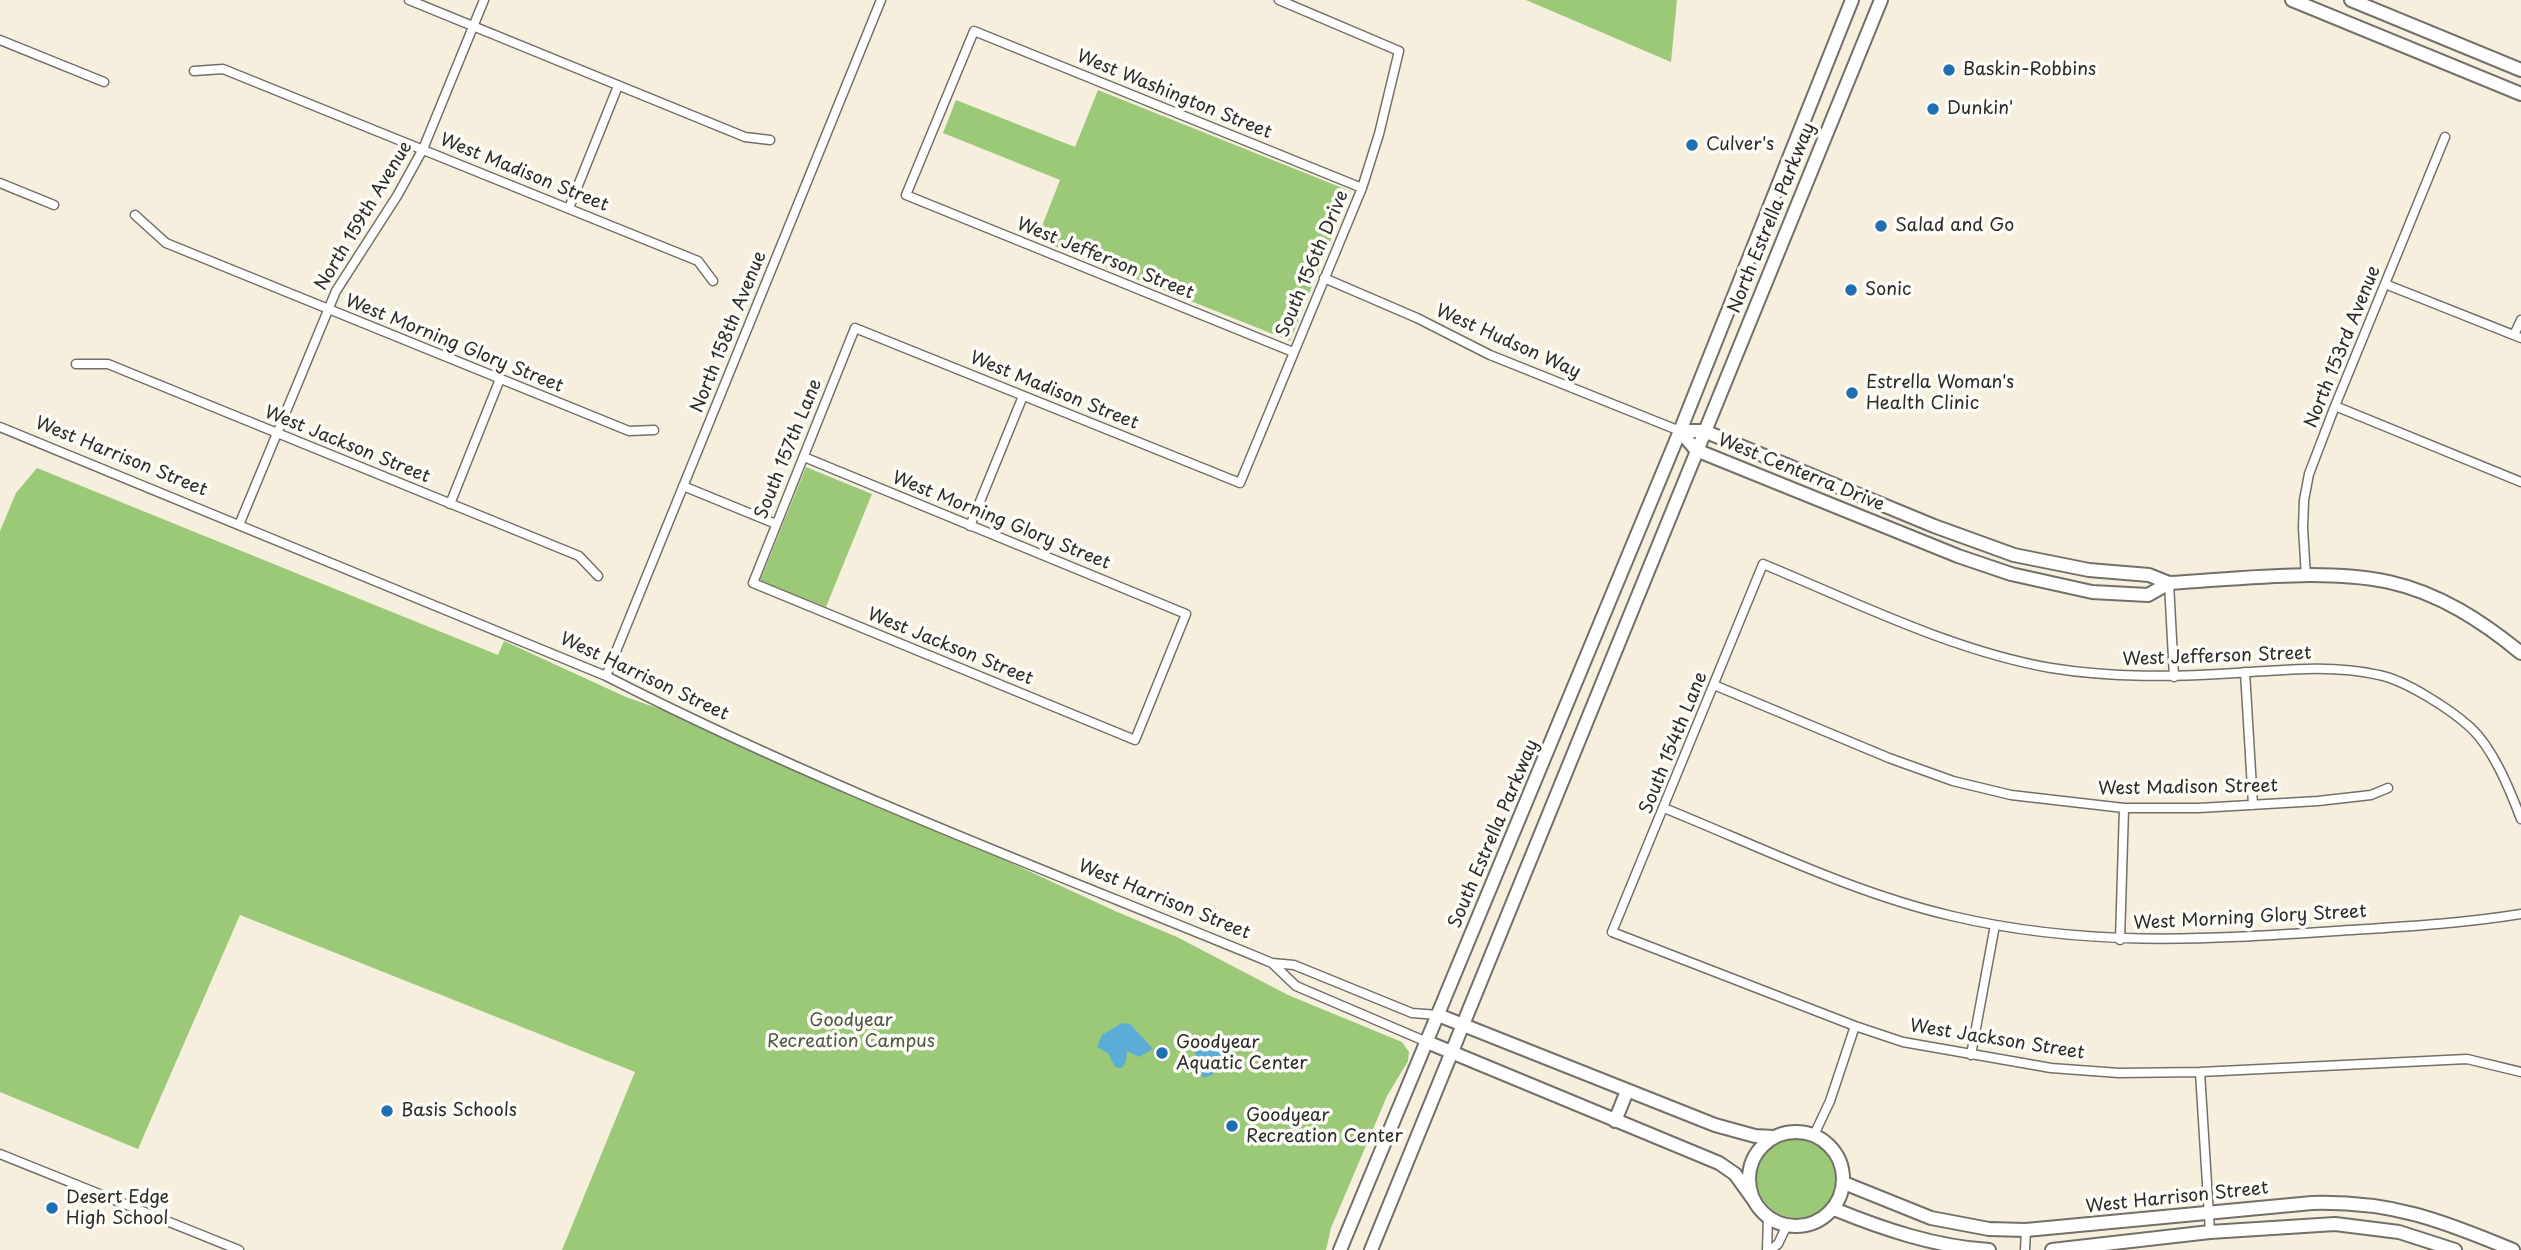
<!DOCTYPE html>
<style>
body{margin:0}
canvas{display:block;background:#f6efdd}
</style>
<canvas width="2521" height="1250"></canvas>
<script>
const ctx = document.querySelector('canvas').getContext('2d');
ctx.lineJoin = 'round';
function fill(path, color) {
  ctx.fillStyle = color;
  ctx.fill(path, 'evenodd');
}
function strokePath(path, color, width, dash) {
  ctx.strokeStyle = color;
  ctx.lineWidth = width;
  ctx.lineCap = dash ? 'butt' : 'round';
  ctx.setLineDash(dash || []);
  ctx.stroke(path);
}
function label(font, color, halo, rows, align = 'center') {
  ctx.font = font + ' "Playpen Sans",sans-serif';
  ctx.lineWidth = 7;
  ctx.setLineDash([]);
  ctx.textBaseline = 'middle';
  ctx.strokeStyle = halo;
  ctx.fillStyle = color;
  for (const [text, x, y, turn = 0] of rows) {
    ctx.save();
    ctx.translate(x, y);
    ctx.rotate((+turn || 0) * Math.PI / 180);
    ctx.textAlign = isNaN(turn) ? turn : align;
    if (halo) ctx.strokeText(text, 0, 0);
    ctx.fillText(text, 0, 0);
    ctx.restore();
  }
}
fill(new Path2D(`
 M1526,0H1677L1671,62Z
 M1098,90L1350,191L1290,341L1037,239L1060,180L943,133L956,100L1075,147Z
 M806,467L872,494L826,607L760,581Z
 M37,468L498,655L504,641L626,697L708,726L867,796L1115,911L1177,937L1288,995L1402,1042L1409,1052L1408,1061L1387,1096L1331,1228L1326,1250H562L635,1072L240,915L138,1149L0,1092V531L16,493Z
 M1756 1177a41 41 0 1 1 82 0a41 41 0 1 1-82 0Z`), '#9cc977');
fill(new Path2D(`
 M1122,1023L1130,1024L1153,1049L1139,1057L1127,1051L1126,1061L1122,1068L1115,1067L1108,1053L1097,1047L1102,1035Z
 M1227,1035L1236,1063L1213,1071L1214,1074L1203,1078L1193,1046Z`), '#5bacd6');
const street = new Path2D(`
 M409,0L745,137L770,140
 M0,40L104,82
 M194,71L223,69L698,261L713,281
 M0,183L54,205
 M569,208L618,86
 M135,215L166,243L629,431L654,430
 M1324,278L1417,318L1490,355L1680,431
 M2385,284L2521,338
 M2514,335L2521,320
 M1293,352L906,195L974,31L1362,188
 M76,364H108L579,556L598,576
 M2335,406L2521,482
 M0,427L606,676C821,786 1049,871 1272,963L1294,965L1412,1013L1438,1015
 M804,457L1186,614L1135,740L753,583L855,328L1240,483L1362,188L1379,134L1399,51L1279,0
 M683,486L776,524
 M450,504L500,379
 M239,525L336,291L397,196L423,149L484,0
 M970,526L1023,396
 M2306,577L2303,528L2304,500L2309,474L2335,406L2445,137
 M2169,583L2174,677
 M2245,672L2253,805
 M606,676L881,0
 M1714,685L1889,758L1953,781L2011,795L2124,808H2199L2318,801L2371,795L2388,788
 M1664,808C1758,846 1853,893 1952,916C2083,947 2203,940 2336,931C2398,927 2460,924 2521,914
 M2521,819C2510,790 2493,748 2470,727C2450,709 2405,680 2379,675C2332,664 2283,670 2236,673C2174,677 2113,678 2051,668C1953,651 1855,602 1763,564L1612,932L1855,1026L1903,1042L2051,1068L2119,1073L2200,1072L2467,1059L2521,1072
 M2120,940L2124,808
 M1272,963L1296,986L1427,1042
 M1971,1055L1995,925
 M2200,1072L2210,1232
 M1814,1135L1830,1101L1855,1026
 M0,1154L239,1250
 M1767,1250L1768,1217
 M1770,1250L1778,1244L1787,1225
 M2025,1250L2026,1230`);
const secondary = new Path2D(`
 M1680,431H1704L1934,526L2014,555L2089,570L2149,575L2169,583C2237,579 2323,568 2389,582C2439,593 2482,621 2521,653
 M1680,431L1696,450L1958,556L2011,574L2092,592L2148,595L2169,583
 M1438,1015L1715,1125L1755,1136L1774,1137
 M1427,1042L1719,1163L1735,1174L1753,1199
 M1615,1121L1627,1091
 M1749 1179a47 47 0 1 1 94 0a47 47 0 1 1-94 0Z
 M1844,1183L1931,1218L1989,1229L2026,1230L2312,1203C2392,1201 2441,1220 2513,1250
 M1834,1209C1883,1229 1936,1247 1989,1250
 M2052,1250L2210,1232L2335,1224L2399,1232L2455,1250`);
const primary = new Path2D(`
 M2292,0L2521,94
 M2351,0L2521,70
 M1340,1250L1680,431L1852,0
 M1371,1250L1881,0`);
strokePath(street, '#727069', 11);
strokePath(secondary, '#727069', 16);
strokePath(primary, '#727069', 16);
strokePath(street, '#fff', 8);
strokePath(secondary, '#fff', 12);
strokePath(primary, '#fff', 12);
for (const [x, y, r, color] of [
 [1949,70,7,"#1f6fb2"],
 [1933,109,7,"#1f6fb2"],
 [1692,145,7,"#1f6fb2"],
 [1881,226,7,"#1f6fb2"],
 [1851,290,7,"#1f6fb2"],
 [1852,393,7,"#1f6fb2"],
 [1162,1053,7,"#1f6fb2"],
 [387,1111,7,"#1f6fb2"],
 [1232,1126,7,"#1f6fb2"],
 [52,1208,7,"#1f6fb2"]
]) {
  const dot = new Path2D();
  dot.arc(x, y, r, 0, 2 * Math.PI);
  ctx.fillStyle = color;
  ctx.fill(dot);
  strokePath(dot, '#fdfcf7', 2.5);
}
label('18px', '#2b2b2b', '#fdfcf7', [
 ["Baskin-Robbins",1963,70],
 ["Dunkin'",1947,109],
 ["Culver's",1706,145],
 ["Salad and Go",1895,226],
 ["Sonic",1865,290],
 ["Estrella Woman's",1866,383],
 ["Health Clinic",1866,404],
 ["Goodyear",1176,1043],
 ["Aquatic Center",1176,1064],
 ["Basis Schools",401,1111],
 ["Goodyear",1246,1116],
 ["Recreation Center",1246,1137],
 ["Desert Edge",66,1198],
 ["High School",66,1219]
], 'left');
label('18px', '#2b2b2b', '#fdfcf7', [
 ["West Washington Street",1174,95,22],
 ["West Madison Street",524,173,22],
 ["North 159th Avenue",364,216,-59],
 ["North Estrella Parkway",1772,218,-68],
 ["West Jefferson Street",1105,259,22],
 ["South 156th Drive",1313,264,-67],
 ["North 158th Avenue",729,332,-68],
 ["West Hudson Way",1508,342,24],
 ["West Morning Glory Street",454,344,22],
 ["North 153rd Avenue",2343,347,-68],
 ["West Madison Street",1054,391,22],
 ["West Jackson Street",347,445,22],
 ["South 157th Lane",789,449,-68],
 ["West Harrison Street",121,457,22],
 ["West Centerra Drive",1801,473,22],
 ["West Morning Glory Street",1001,521,22],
 ["West Jackson Street",950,647,22],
 ["West Jefferson Street",2217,657,-2],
 ["West Harrison Street",644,677,25],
 ["South 154th Lane",1674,743,-68],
 ["West Madison Street",2188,788,-1],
 ["South Estrella Parkway",1494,834,-67],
 ["West Harrison Street",1164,900,22],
 ["West Morning Glory Street",2250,918,-3],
 ["West Jackson Street",1997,1040,9],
 ["West Harrison Street",2177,1198,-6]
]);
label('18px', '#4d5a42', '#fdfcf7', [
 ["Goodyear",851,1021],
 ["Recreation Campus",851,1042]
]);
</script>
